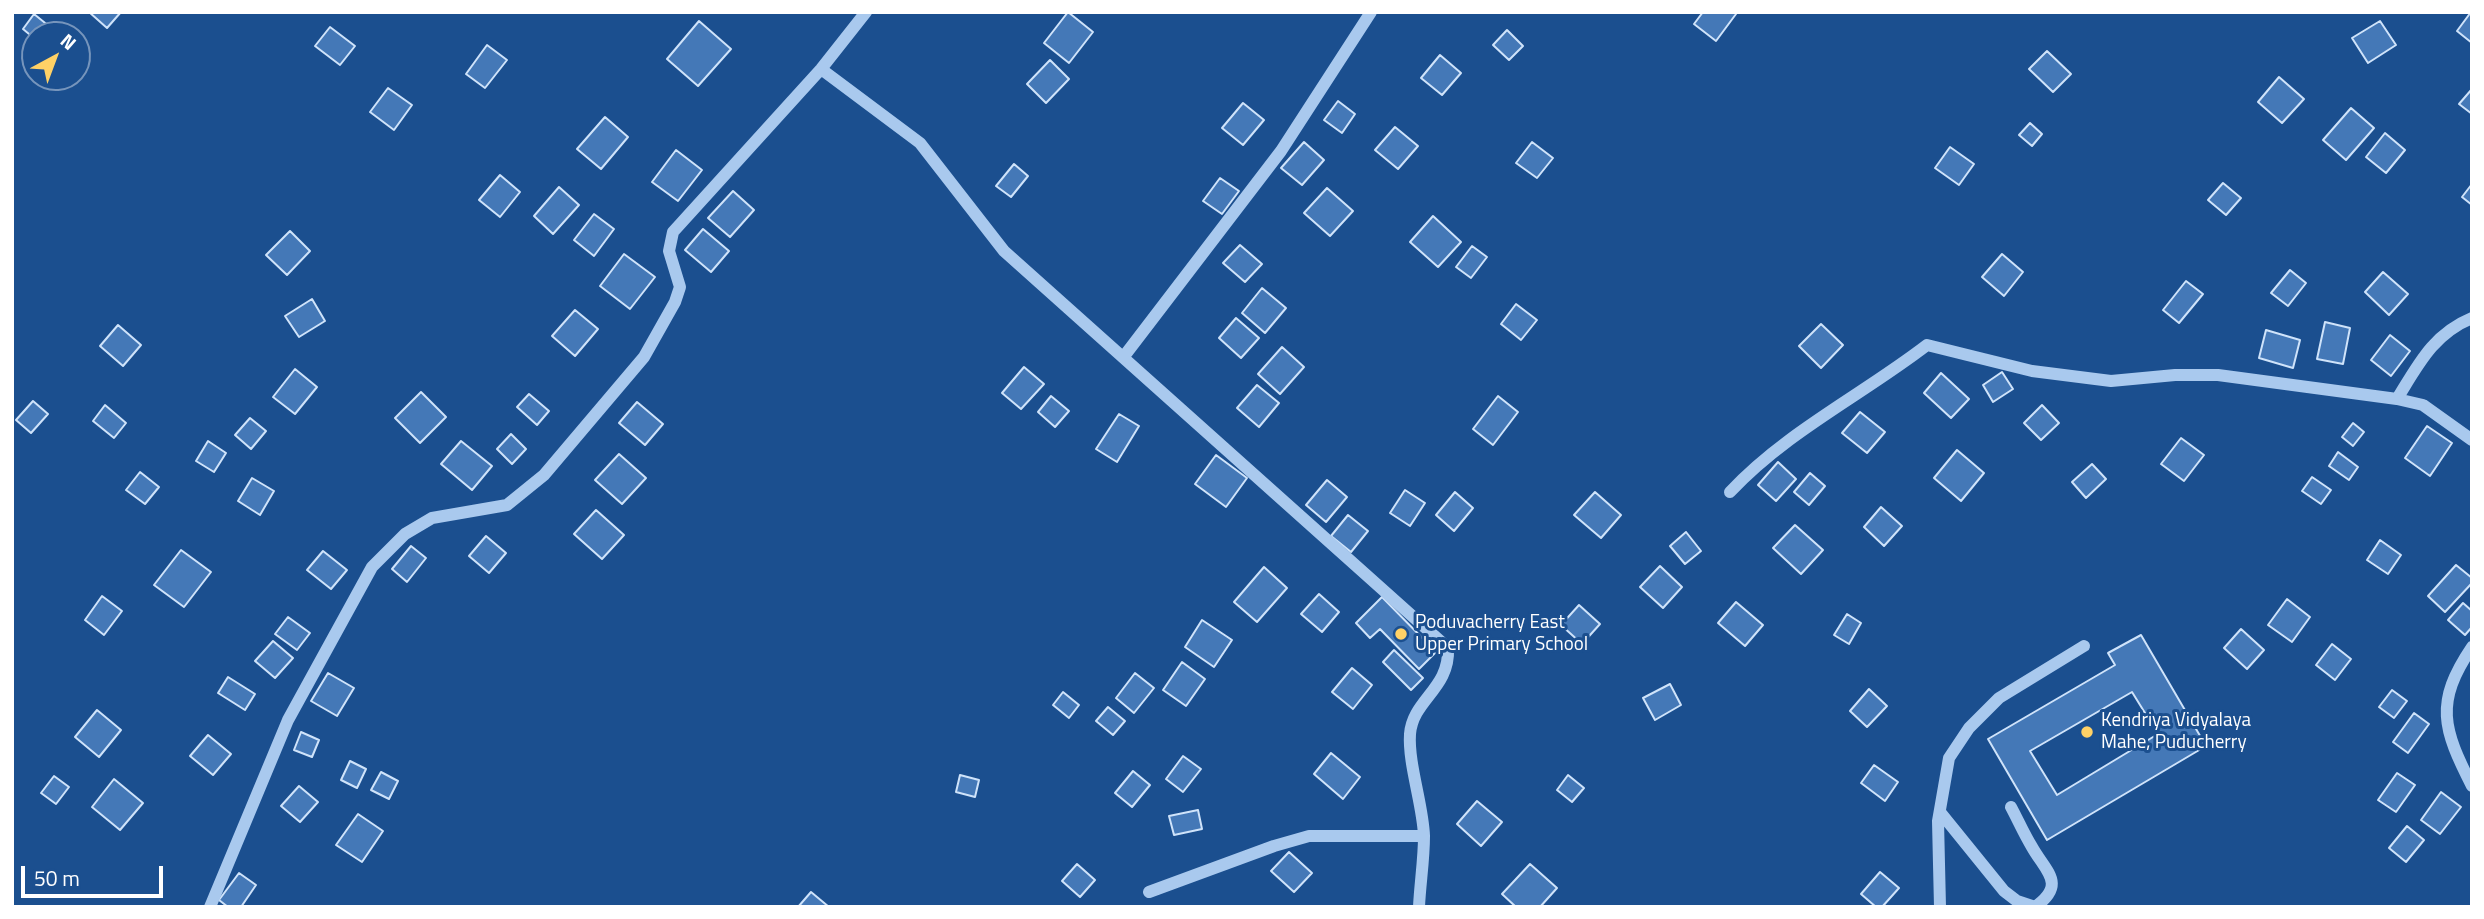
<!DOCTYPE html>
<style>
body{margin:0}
#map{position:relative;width:2484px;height:919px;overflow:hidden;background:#1b4f8f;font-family:"Titillium Web",sans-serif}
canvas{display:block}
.frame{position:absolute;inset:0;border:14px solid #fff;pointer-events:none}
.north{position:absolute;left:21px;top:21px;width:70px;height:70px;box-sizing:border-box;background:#1b4f8f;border:2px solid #7695bc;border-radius:50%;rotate:41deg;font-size:19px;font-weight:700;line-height:28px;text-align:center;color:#fff}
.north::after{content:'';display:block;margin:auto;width:24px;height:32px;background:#ffd166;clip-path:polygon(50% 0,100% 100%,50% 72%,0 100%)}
.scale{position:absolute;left:21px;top:866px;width:142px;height:32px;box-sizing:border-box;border:4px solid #fff;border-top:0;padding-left:9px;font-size:21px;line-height:24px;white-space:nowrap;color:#fff;-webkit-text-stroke:5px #1b4f8f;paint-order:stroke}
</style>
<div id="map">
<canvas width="2484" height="919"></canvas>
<div class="frame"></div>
<div class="north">N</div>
<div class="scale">50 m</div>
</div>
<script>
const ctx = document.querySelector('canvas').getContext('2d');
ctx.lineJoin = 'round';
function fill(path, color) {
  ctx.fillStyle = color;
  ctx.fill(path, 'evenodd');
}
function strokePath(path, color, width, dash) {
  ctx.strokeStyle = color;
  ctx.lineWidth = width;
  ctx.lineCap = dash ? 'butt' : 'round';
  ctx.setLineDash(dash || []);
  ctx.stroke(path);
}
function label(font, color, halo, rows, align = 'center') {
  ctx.font = font + ' "Titillium Web",sans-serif';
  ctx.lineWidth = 6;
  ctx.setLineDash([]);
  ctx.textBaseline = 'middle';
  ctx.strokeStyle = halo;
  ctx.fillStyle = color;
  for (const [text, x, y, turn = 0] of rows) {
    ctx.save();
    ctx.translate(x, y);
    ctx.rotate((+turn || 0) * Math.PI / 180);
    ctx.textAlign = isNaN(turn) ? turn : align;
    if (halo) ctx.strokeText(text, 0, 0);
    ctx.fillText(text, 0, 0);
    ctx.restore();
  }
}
const building = new Path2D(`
 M89,12H121L107,28Z
 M1068,12L1093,32L1069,63L1044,43Z
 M1703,12H1734L1736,14L1716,41L1694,24Z
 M2471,12H2472V43L2457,31Z
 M34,14L55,31L51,35H35V39L23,29Z
 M699,21L731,49L698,86L667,59Z
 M2380,21L2396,45L2368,63L2352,38Z
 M330,27L355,46L340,65L315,46Z
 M1507,30L1523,46L1509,60L1493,45Z
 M487,45L507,60L485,88L466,74Z
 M2047,51L2071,74L2053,92L2029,69Z
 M1440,55L1461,73L1442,95L1421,78Z
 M1050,60L1069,79L1046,103L1027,84Z
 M2279,77L2304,99L2282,123L2258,102Z
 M388,88L412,105L394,130L370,112Z
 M2472,89V114L2459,104Z
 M1338,101L1355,114L1342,133L1324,120Z
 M1243,103L1264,120L1243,145L1222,128Z
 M2351,108L2374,128L2346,160L2323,140Z
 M605,117L628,137L601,169L577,149Z
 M2030,123L2042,134L2032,146L2019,135Z
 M1395,127L1418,146L1398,169L1375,150Z
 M2385,133L2405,150L2386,173L2366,157Z
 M1304,142L1324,160L1302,185L1281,168Z
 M1532,142L1553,158L1537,178L1516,163Z
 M1950,147L1974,164L1959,185L1935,168Z
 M676,150L702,170L678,201L652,182Z
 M1014,164L1028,176L1011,197L996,186Z
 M500,175L520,192L500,217L479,200Z
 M1220,178L1239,191L1222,214L1203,201Z
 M2223,183L2241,198L2226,215L2208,200Z
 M2472,184V205L2462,197Z
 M559,187L579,205L553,234L534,216Z
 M1327,188L1353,211L1330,236L1304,213Z
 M733,191L754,210L730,237L708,218Z
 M594,214L614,229L594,256L574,240Z
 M1433,216L1461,242L1438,267L1410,242Z
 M703,229L729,251L711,272L685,250Z
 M290,231L310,251L287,275L266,255Z
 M1240,245L1262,264L1245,282L1223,263Z
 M1472,246L1487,257L1471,278L1456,267Z
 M624,254L655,277L630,309L600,286Z
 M2002,254L2023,272L2004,296L1982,277Z
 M2290,270L2306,283L2288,306L2271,293Z
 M2383,272L2408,294L2389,315L2365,292Z
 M2186,281L2203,294L2179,323L2163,310Z
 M1262,288L1286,308L1265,333L1242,313Z
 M312,299L325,321L299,337L285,316Z
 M1516,304L1537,320L1521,340L1501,324Z
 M575,310L598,329L575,356L552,336Z
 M1236,318L1259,338L1241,358L1219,338Z
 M2325,322L2350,328L2343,364L2317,359Z
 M1821,324L1843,345L1821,368L1799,346Z
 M118,325L141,345L123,366L100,346Z
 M2266,330L2300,340L2293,368L2259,358Z
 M2390,335L2410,351L2391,376L2371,360Z
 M1282,347L1304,367L1280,394L1258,374Z
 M1024,367L1044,384L1021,409L1002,393Z
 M295,369L317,387L295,414L273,397Z
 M2002,372L2013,389L1993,402L1983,385Z
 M1941,373L1969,399L1951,418L1924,393Z
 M1257,385L1279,403L1259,427L1237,408Z
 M421,392L446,417L420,443L395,418Z
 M529,394L549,411L537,425L517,407Z
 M1051,396L1069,411L1055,427L1038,412Z
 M1498,396L1518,412L1493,445L1473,429Z
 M33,401L48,414L31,433L16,420Z
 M637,402L663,424L645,445L619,423Z
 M105,405L126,423L114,438L93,421Z
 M2042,405L2059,423L2041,440L2024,423Z
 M1860,412L1885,432L1867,453L1842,433Z
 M1119,414L1139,426L1117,462L1096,449Z
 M250,418L266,431L251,449L235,435Z
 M2353,423L2364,432L2353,446L2342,437Z
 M2427,426L2452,443L2430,476L2405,458Z
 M511,434L526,449L512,464L497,449Z
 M2181,438L2204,455L2184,481L2161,464Z
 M208,441L226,453L214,472L196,461Z
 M461,441L492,466L472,490L441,464Z
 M1957,450L1984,473L1961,501L1934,478Z
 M2338,452L2358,467L2349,480L2329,466Z
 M619,454L646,478L622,504L595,480Z
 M1216,455L1247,478L1226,507L1195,484Z
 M1778,462L1796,479L1776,501L1758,485Z
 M2092,464L2106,479L2086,498L2072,482Z
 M140,472L159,487L145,504L126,490Z
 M1810,473L1825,486L1809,505L1794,492Z
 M2312,477L2331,490L2321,504L2302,491Z
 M252,478L274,491L260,515L238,501Z
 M1327,480L1347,497L1326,522L1306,505Z
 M1405,490L1425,503L1410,526L1390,513Z
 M1455,492L1473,508L1454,531L1436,515Z
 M1595,492L1621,515L1601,538L1574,515Z
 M1881,507L1902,526L1884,546L1864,527Z
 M596,510L624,535L602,559L574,534Z
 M1348,515L1368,531L1351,552L1331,536Z
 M1795,525L1823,550L1801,574L1773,548Z
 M1686,532L1701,551L1685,564L1670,546Z
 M486,536L506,553L489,573L469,556Z
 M2380,540L2401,555L2388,574L2367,560Z
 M411,546L426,558L407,582L392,569Z
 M181,550L211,572L184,607L154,585Z
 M323,551L347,570L331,589L307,570Z
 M2456,565L2472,578V583L2445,612L2428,596Z
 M1660,566L1682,587L1663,608L1640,587Z
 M1264,567L1287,588L1257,622L1234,602Z
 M1319,594L1339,612L1322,632L1301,614Z
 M102,596L122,611L104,635L85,620Z
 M1382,597L1436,652L1419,669L1380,629L1370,638L1356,623Z
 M2287,599L2310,617L2292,642L2268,625Z
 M1736,602L1763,625L1745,646L1718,623Z
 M2463,603L2472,611V627L2465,635L2448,620Z
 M1579,605L1600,624L1582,644L1561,625Z
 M1847,614L1861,623L1849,644L1834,635Z
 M288,617L310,633L297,650L275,634Z
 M1202,620L1232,640L1214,667L1185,647Z
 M2241,629L2264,650L2247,669L2224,648Z
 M2141,635L2206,746L2047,840L1988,739L2115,665L2108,653ZM2132,692L2158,734L2057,795L2030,751Z
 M273,641L293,658L275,678L255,661Z
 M2332,644L2351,659L2335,680L2316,665Z
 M1394,650L1423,678L1411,690L1383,662Z
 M1182,662L1205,679L1186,706L1163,690Z
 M1352,668L1372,685L1353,709L1332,692Z
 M328,673L354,688L337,716L311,701Z
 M1135,673L1154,688L1134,713L1116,698Z
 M228,677L255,694L245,710L218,693Z
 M1670,684L1681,705L1655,720L1643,698Z
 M1869,689L1887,706L1867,727L1850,711Z
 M2392,690L2407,701L2394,718L2379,707Z
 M1063,692L1079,705L1069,718L1053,705Z
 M1108,707L1125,721L1113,735L1096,721Z
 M97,710L121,730L99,757L75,737Z
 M2414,713L2429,724L2408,753L2393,742Z
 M301,732L319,740L312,757L294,750Z
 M208,735L231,754L213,775L190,756Z
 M1331,753L1360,777L1343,799L1314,774Z
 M1183,756L1201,769L1183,792L1166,779Z
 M350,761L366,769L357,788L341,780Z
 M1874,765L1898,782L1885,801L1861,783Z
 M1133,771L1150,785L1132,807L1115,793Z
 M381,772L398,781L389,799L371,790Z
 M2397,773L2415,785L2396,812L2378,800Z
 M960,775L979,780L975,797L956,792Z
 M1568,775L1584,788L1572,802L1557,790Z
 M54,776L69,787L56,804L41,793Z
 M114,779L143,803L120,830L92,807Z
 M299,786L318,802L300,822L281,806Z
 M2441,792L2461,807L2440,834L2421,820Z
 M1477,801L1502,822L1481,846L1457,824Z
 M1198,810L1202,829L1174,835L1169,816Z
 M358,814L383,831L362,862L336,845Z
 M2407,826L2424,840L2406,862L2389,848Z
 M1289,852L1312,873L1294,892L1271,871Z
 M1077,864L1095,880L1080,897L1062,881Z
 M1530,864L1557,888L1540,907H1516L1502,894Z
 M1880,872L1899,888L1882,907H1876L1861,894Z
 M239,873L256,885L241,907H228L219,900Z
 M811,892L829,907H798Z`);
fill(building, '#4478b7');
strokePath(building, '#cfe3fa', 2);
strokePath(new Path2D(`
 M821,69L920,143L1004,251L1448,648C1450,689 1413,699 1410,734C1408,764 1423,805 1424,836C1424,860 1420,884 1419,907
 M1125,355L1281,151L1371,12
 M2397,399C2418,365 2433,334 2472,318
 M1730,492C1786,432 1862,395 1927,345L2032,371L2111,381L2175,375H2218L2397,399L2423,405L2472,440
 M2472,647C2434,703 2443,729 2472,786
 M1940,812L2004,891L2017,901L2035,907C2067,884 2046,872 2032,847C2024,834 2018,820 2011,807
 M1149,892L1274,846L1309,836H1424
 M210,907L288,720L372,567L405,534L432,518L507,505L544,475L644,357L675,302L680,287L669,251L673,232L821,69L866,12
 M1940,907L1938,821L1949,758L1969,728L1999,698L2084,646`), '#a9c9ee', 12);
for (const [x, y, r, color] of [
 [1401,634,7,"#ffd166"],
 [2087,732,7,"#ffd166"]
]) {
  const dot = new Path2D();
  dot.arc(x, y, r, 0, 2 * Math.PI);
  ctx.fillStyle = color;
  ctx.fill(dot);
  strokePath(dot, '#1b4f8f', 2.5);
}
label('19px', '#fff', '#1b4f8f', [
 ["Poduvacherry East",1415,623],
 ["Upper Primary School",1415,645],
 ["Kendriya Vidyalaya",2101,721],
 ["Mahe, Puducherry",2101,743]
], 'left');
</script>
